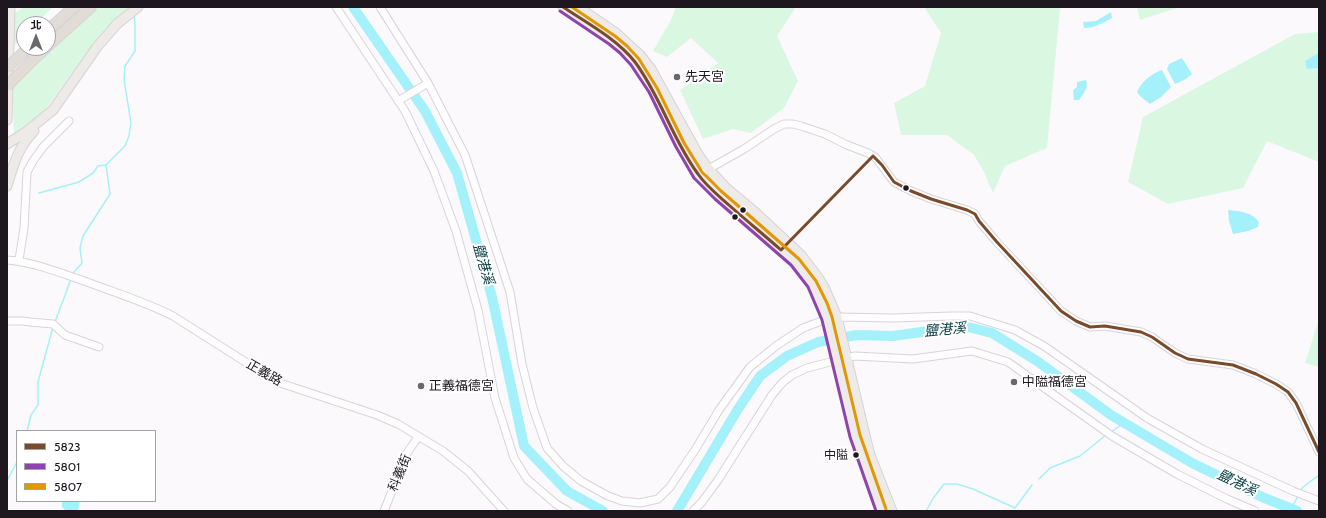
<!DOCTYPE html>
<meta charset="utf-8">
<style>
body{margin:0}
#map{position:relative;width:1326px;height:518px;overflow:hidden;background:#fcf9fc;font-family:Cabin,"Noto Sans TC",sans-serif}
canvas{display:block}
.frame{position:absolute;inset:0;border:8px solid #1f1720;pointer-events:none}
.legend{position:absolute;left:16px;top:430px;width:140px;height:72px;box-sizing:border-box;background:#fff;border:1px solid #a5a2a6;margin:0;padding:5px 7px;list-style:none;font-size:12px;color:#1f1720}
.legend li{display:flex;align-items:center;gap:8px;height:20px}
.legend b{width:20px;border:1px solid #a5a2a6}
.north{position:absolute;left:16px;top:16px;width:40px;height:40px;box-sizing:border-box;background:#fff;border:1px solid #a5a2a6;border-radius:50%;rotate:0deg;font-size:11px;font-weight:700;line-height:16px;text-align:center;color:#1f1720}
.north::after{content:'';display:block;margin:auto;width:14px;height:18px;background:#6c666d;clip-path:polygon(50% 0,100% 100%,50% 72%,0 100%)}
</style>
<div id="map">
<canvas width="1326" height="518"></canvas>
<div class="frame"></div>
<ul class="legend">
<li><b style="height:5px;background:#7a4b2a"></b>5823</li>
<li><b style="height:5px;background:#8e44ad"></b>5801</li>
<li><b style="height:5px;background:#e19803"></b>5807</li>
</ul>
<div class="north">北</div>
</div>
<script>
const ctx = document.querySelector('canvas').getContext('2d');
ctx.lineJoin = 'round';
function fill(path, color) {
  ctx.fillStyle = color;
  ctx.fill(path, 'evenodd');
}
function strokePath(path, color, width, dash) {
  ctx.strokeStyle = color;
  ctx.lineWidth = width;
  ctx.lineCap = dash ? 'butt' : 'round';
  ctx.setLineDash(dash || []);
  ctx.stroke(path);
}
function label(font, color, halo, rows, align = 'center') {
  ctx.font = font + ' Cabin,"Noto Sans TC",sans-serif';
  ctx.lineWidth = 4;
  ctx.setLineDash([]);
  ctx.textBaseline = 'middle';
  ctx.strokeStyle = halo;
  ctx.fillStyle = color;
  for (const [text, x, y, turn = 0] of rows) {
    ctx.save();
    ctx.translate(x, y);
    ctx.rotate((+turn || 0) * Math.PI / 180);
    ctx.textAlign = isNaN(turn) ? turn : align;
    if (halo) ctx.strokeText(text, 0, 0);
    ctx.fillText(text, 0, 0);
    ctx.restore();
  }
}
fill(new Path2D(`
 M24,7H53L35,24H24V35L13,47L15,13Z
 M99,7H132L108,29L87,52L45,110L33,122L14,134L12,88Z
 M676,7H796L777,36L798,81L784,108L751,133L733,129L703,139L680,90L718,63L691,38L667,57L653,51L670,22Z
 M924,7H1064L1060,9L1047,148L1005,166L993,193L984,172L974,155L947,135H901L894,103L925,86L941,33Z
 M1137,7H1180L1140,20Z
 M1319,32V162L1267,141L1243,188L1168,204L1128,182L1143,117L1295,34Z
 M1319,319V367L1305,363Z`), '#daf7e2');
fill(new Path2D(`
 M1111,12L1112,18C1103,23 1094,28 1084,28L1083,22L1096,21Z
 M1319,53V68L1307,69L1305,61Z
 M1182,58L1192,74L1186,79L1175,84L1167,69L1169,64Z
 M1162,70L1171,87L1161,97L1150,104L1141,97L1137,92C1141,82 1152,73 1162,70Z
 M1086,80C1089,88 1083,94 1079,100H1074L1073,90L1077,87V82Z
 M1228,210C1239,211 1252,212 1259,222L1258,227L1248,231L1233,234L1229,221Z
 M62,501H80L78,511H66L62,507Z`), '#a4f1fb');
strokePath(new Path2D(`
 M39,193L79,182L93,173L98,166L106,165
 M73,275L74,272L82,263L80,248L83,236L110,194L106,165L125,146L129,136L131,123L124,80L125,66L135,51V25L134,14
 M55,322L71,279
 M27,431L31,415L38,405V382L53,327
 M1111,432L1124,423
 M1039,479L1050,468L1080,456L1106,435
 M7,481L17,462
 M1301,490L1303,487L1319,475
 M1291,509L1298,496
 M926,511L934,497L944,484H957L973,489L1015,508L1032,485`), '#a4f1fb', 1.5);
strokePath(new Path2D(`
 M353,7L425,111L457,173L492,297L524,446L567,491L603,511
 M677,511L738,409L760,376L787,356L818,342L857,335L893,336L964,326L992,333L1037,361L1111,415L1192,463L1262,497L1297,511`), '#a4f1fb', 10);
const minor = new Path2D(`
 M336,7L405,111L434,171L456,231L478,310L495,398L514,458L527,479L556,504L568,511
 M380,7L428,83L465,155L510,292L522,364L533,408L547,448L563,466L581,481L608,496L622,501L640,503L658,499L670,487L695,450L719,410L750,367L776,346L803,328L827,319L837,317L893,318L951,316H970L1015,330L1044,346L1147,418L1202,449L1293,491L1319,501
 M398,101L428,83
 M698,175L744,149L774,129L784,124H793L801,126L825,134L847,145L868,153L875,157L894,182L911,191L931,199L967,210L975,214L979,221L996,241L1061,311L1076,321L1090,327L1105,326L1141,332L1152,337L1175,353L1188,359L1233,365L1256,374L1276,384L1288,392L1296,403L1319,452
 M7,260C34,262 61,273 87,282C116,293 146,302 173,316L277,382L377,415L398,424L443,451L468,471L504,511
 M19,260L24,228L27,172L33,161L43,147L69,121
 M7,321H23L30,322L53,324L65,335L99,347
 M384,511L407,453L418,437
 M693,511L702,502L718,480L772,395L782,383L792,375L807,368L846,358L855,356L913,359L972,351L1008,362L1112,436L1177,474L1227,499L1255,511`);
const major = new Path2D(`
 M563,7L612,40L623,49L635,62L653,90L680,145L698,175L718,195L795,262L812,284L822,305L827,319L855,436L868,476L881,511
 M578,7L616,33L640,55L651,69L680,122L699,156L708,168L725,187L756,213L801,255L817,276L824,287L837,317L864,431L870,455L892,511
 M7,120L10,7
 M7,144L26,132L53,110L97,47L117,24L138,7
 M7,186C14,164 17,149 34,131`);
const highway = new Path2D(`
 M48,30L74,7
 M48,46L91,7
 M33,60L46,48`);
strokePath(minor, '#d9d3d9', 9);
strokePath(major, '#d6d3d6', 11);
strokePath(highway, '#d6d3d6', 12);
strokePath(minor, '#fffeff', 7);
strokePath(major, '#eeeae7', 9);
strokePath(highway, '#e2dcd6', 10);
const highwayBridge = new Path2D(`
 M7,68L28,48
 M7,86L33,60`);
strokePath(highwayBridge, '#d6d3d6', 12, []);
strokePath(highwayBridge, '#e2dcd6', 10);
strokePath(new Path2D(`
 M563,7C587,23 617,39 635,62C661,97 672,139 698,174C706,186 719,196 730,206C747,221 764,235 781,250L873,156
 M873,156L882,165L894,182L911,191L931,199L967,210L975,214L979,221L996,241L1061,311L1076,321L1090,327L1105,326L1141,332L1152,337L1175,353L1188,359L1233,365L1256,374L1276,384L1288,392L1296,403L1319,452`), '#7a4b2a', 3);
strokePath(new Path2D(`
 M560,11L609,44L620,53L631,65L649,92L676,147L694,178L715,199L791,265L808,287L822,320L850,437L876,511`), '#8e44ad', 3);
strokePath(new Path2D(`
 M572,7L615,36L627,46L639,59L657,88L684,143L702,172L721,191L799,259L816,281L827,303L832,317L860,435L886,509`), '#e19803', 3);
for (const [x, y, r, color] of [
 [677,77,4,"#6c666d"],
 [906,188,3.5,"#1f1720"],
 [743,210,3.5,"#1f1720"],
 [735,217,3.5,"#1f1720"],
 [1014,382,4,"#6c666d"],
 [421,386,4,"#6c666d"],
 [856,455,3.5,"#1f1720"]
]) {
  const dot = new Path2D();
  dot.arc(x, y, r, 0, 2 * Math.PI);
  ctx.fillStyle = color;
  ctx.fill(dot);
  strokePath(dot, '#fff', 1.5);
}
label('12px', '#1f1720', '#fff', [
 ["中隘",848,455]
], 'right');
label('13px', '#1f1720', '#fff', [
 ["先天宮",685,77],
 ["中隘福德宮",1022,382],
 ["正義福德宮",429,386]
], 'left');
label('13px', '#1f1720', '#fff', [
 ["正義路",264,373,30],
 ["科義街",400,473,-67]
]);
label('italic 14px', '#0a4046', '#fff', [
 ["鹽港溪",483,264,74],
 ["鹽港溪",945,330,-5],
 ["鹽港溪",1237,483,25]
]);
</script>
